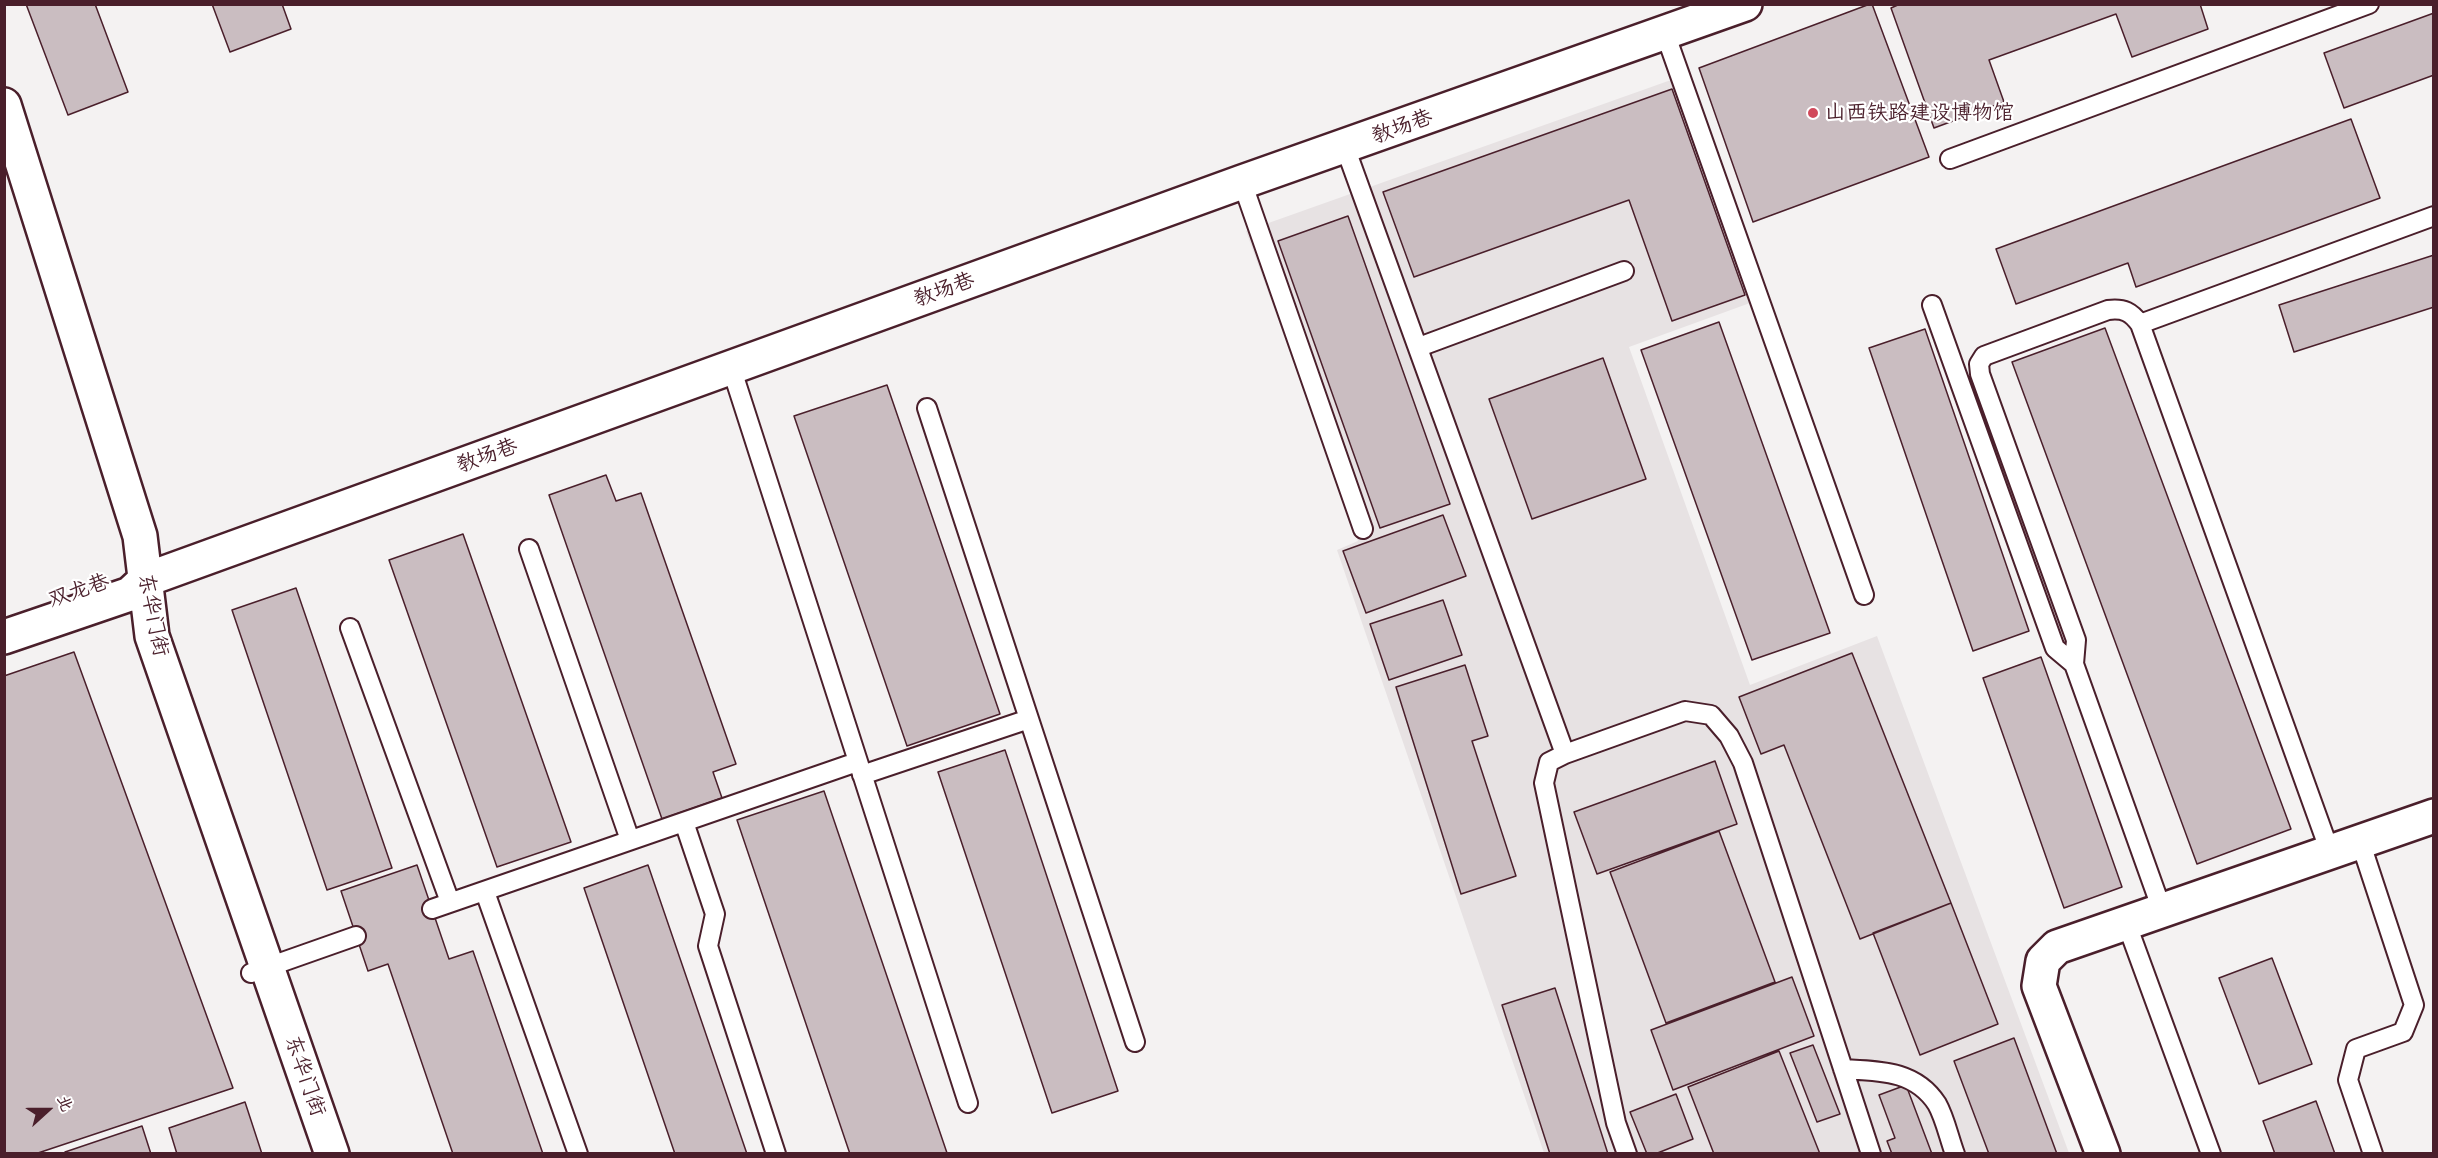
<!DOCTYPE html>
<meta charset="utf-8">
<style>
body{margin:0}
#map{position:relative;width:2438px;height:1158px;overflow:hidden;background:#f4f2f2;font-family:"Comic Neue","LXGW WenKai TC",sans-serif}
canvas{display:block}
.frame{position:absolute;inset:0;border:6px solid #4a1f2b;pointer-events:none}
.north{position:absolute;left:18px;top:1080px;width:60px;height:60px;-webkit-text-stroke:4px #fff;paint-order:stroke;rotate:69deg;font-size:16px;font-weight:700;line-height:24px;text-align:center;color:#4a1f2b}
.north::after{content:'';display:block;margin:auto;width:21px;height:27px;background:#4a1f2b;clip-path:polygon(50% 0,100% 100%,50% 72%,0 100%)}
</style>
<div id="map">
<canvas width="2438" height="1158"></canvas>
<div class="frame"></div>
<div class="north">北</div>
</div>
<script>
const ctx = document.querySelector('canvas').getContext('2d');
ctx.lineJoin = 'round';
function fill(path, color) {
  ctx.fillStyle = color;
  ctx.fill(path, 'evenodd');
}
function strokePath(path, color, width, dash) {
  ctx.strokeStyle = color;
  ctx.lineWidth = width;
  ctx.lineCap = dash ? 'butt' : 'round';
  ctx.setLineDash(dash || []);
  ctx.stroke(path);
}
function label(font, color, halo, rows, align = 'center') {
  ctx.font = font + ' "Comic Neue","LXGW WenKai TC",sans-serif';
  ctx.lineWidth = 4.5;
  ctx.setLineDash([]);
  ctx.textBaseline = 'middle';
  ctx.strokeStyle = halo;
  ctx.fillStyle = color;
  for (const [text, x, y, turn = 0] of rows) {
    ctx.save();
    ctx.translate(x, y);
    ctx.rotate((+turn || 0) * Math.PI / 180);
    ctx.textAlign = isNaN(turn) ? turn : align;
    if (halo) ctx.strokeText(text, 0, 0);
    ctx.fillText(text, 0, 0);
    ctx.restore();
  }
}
fill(new Path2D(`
 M1671,80L1750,303L1629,347L1750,685L1877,636L2069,1153H1544L1337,550L1358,541L1246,231Z`), '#e7e2e3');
const building = new Path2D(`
 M26,4H95L128,92L68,115Z
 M212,4H282L291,29L230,52Z
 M1870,4H1872L1929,157L1753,222L1699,68Z
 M1900,4H2200L2208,29L2132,57L2116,14L1989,60L2004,102L1934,128L1891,8Z
 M2434,13V75L2344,108L2324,53Z
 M1672,89L1745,295L1672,321L1629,200L1414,277L1383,192Z
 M2351,119L2380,198L2136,287L2128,263L2016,304L1996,249Z
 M1348,216L1450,504L1380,528L1278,241Z
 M2434,255V307L2294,352L2279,305Z
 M1719,322L1830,633L1752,660L1641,350Z
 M2105,328L2291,829L2197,864L2012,362Z
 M1925,329L2029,631L1973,651L1869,348Z
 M1603,358L1646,479L1532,519L1489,399Z
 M887,385L1000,714L907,746L794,416Z
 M606,475L616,501L641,493L736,764L713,772L722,798L662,819L549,495Z
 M1443,515L1466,576L1366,613L1343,551Z
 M463,534L571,842L497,867L389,560Z
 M296,588L392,868L327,890L232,610Z
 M1443,600L1462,655L1389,680L1370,624Z
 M74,652L233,1088L35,1154H4V676Z
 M1852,653L1951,903L1860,939L1784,745L1761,754L1739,697Z
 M2041,657L2122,887L2064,908L1983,678Z
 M1465,665L1488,736L1472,741L1516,876L1461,894L1396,687Z
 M1005,750L1118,1091L1052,1113L938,772Z
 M1715,761L1737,824L1597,874L1574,812Z
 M824,791L947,1153L945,1154H850L737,820Z
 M1719,831L1775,982L1666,1023L1610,872Z
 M417,865L449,959L473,951L543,1154H453L388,964L368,971L341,891Z
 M648,865L747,1154H675L584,888Z
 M1951,903L1998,1024L1920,1055L1873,933Z
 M2272,958L2312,1064L2259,1084L2219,978Z
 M1792,977L1814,1036L1673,1090L1651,1030Z
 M1555,988L1608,1154H1550L1502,1005Z
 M2014,1038L2057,1154H1989L1954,1061Z
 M1813,1045L1840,1114L1817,1122L1790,1053Z
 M1779,1051L1820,1154H1714L1688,1087Z
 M1906,1085L1932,1154H1892L1887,1141L1895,1138L1879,1095Z
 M1676,1094L1693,1139L1655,1154H1647L1630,1112Z
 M2316,1101L2335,1154H2275L2263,1121Z
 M245,1102L262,1154H177L169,1128Z
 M142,1126L151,1154H65V1152Z`);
fill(building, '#cabdc1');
strokePath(building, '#4a1f2b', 1.5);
const service = new Path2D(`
 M1665,33L1864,595
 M1345,147L1565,754
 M1950,159L2369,4
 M1242,182L1363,529
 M1932,305L2055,648L2074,664
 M2140,324L2434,216
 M1419,347L1624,271
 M731,367L968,1103
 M927,408L1135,1042
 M529,549L630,840
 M350,628L450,902
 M862,775L1029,719
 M684,822L715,914L708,946L776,1154
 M2360,841L2414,1005L2403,1032L2356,1049L2348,1080L2373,1154
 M485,892L578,1154
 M432,909L857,762
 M2162,910L2074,664L2076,640L1980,374L1979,364L1984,356L2108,310C2124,308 2131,312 2140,324L2330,852
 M2126,922L2211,1154
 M251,973L356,936
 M1843,1069C1879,1071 1915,1070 1937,1104C1945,1118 1949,1138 1955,1154
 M1627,1154L1616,1123L1544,783L1549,762L1565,754L1685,711L1711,715L1729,736L1743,763L1871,1154`);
const minor = new Path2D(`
 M4,105L140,536L152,636L332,1154
 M4,637L130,594L145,580L1242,182L1745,4
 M2103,1154L2039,986L2043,961L2057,947L2434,816`);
strokePath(service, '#4a1f2b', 22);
strokePath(minor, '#4a1f2b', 38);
strokePath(service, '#fff', 18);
strokePath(minor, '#fff', 33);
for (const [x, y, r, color] of [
 [1813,113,6,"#d1495b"]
]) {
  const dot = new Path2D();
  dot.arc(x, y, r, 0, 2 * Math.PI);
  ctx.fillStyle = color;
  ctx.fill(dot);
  strokePath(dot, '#fff', 2);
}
label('21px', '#4a1f2b', '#fff', [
 ["山西铁路建设博物馆",1825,113]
], 'left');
label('21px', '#4a1f2b', '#fff', [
 ["教场巷",1402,127,-20],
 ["教场巷",944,290,-20],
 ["教场巷",487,456,-20],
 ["双龙巷",79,591,-19],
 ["东华门街",153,615,79],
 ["东华门街",305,1076,71]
]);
</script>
